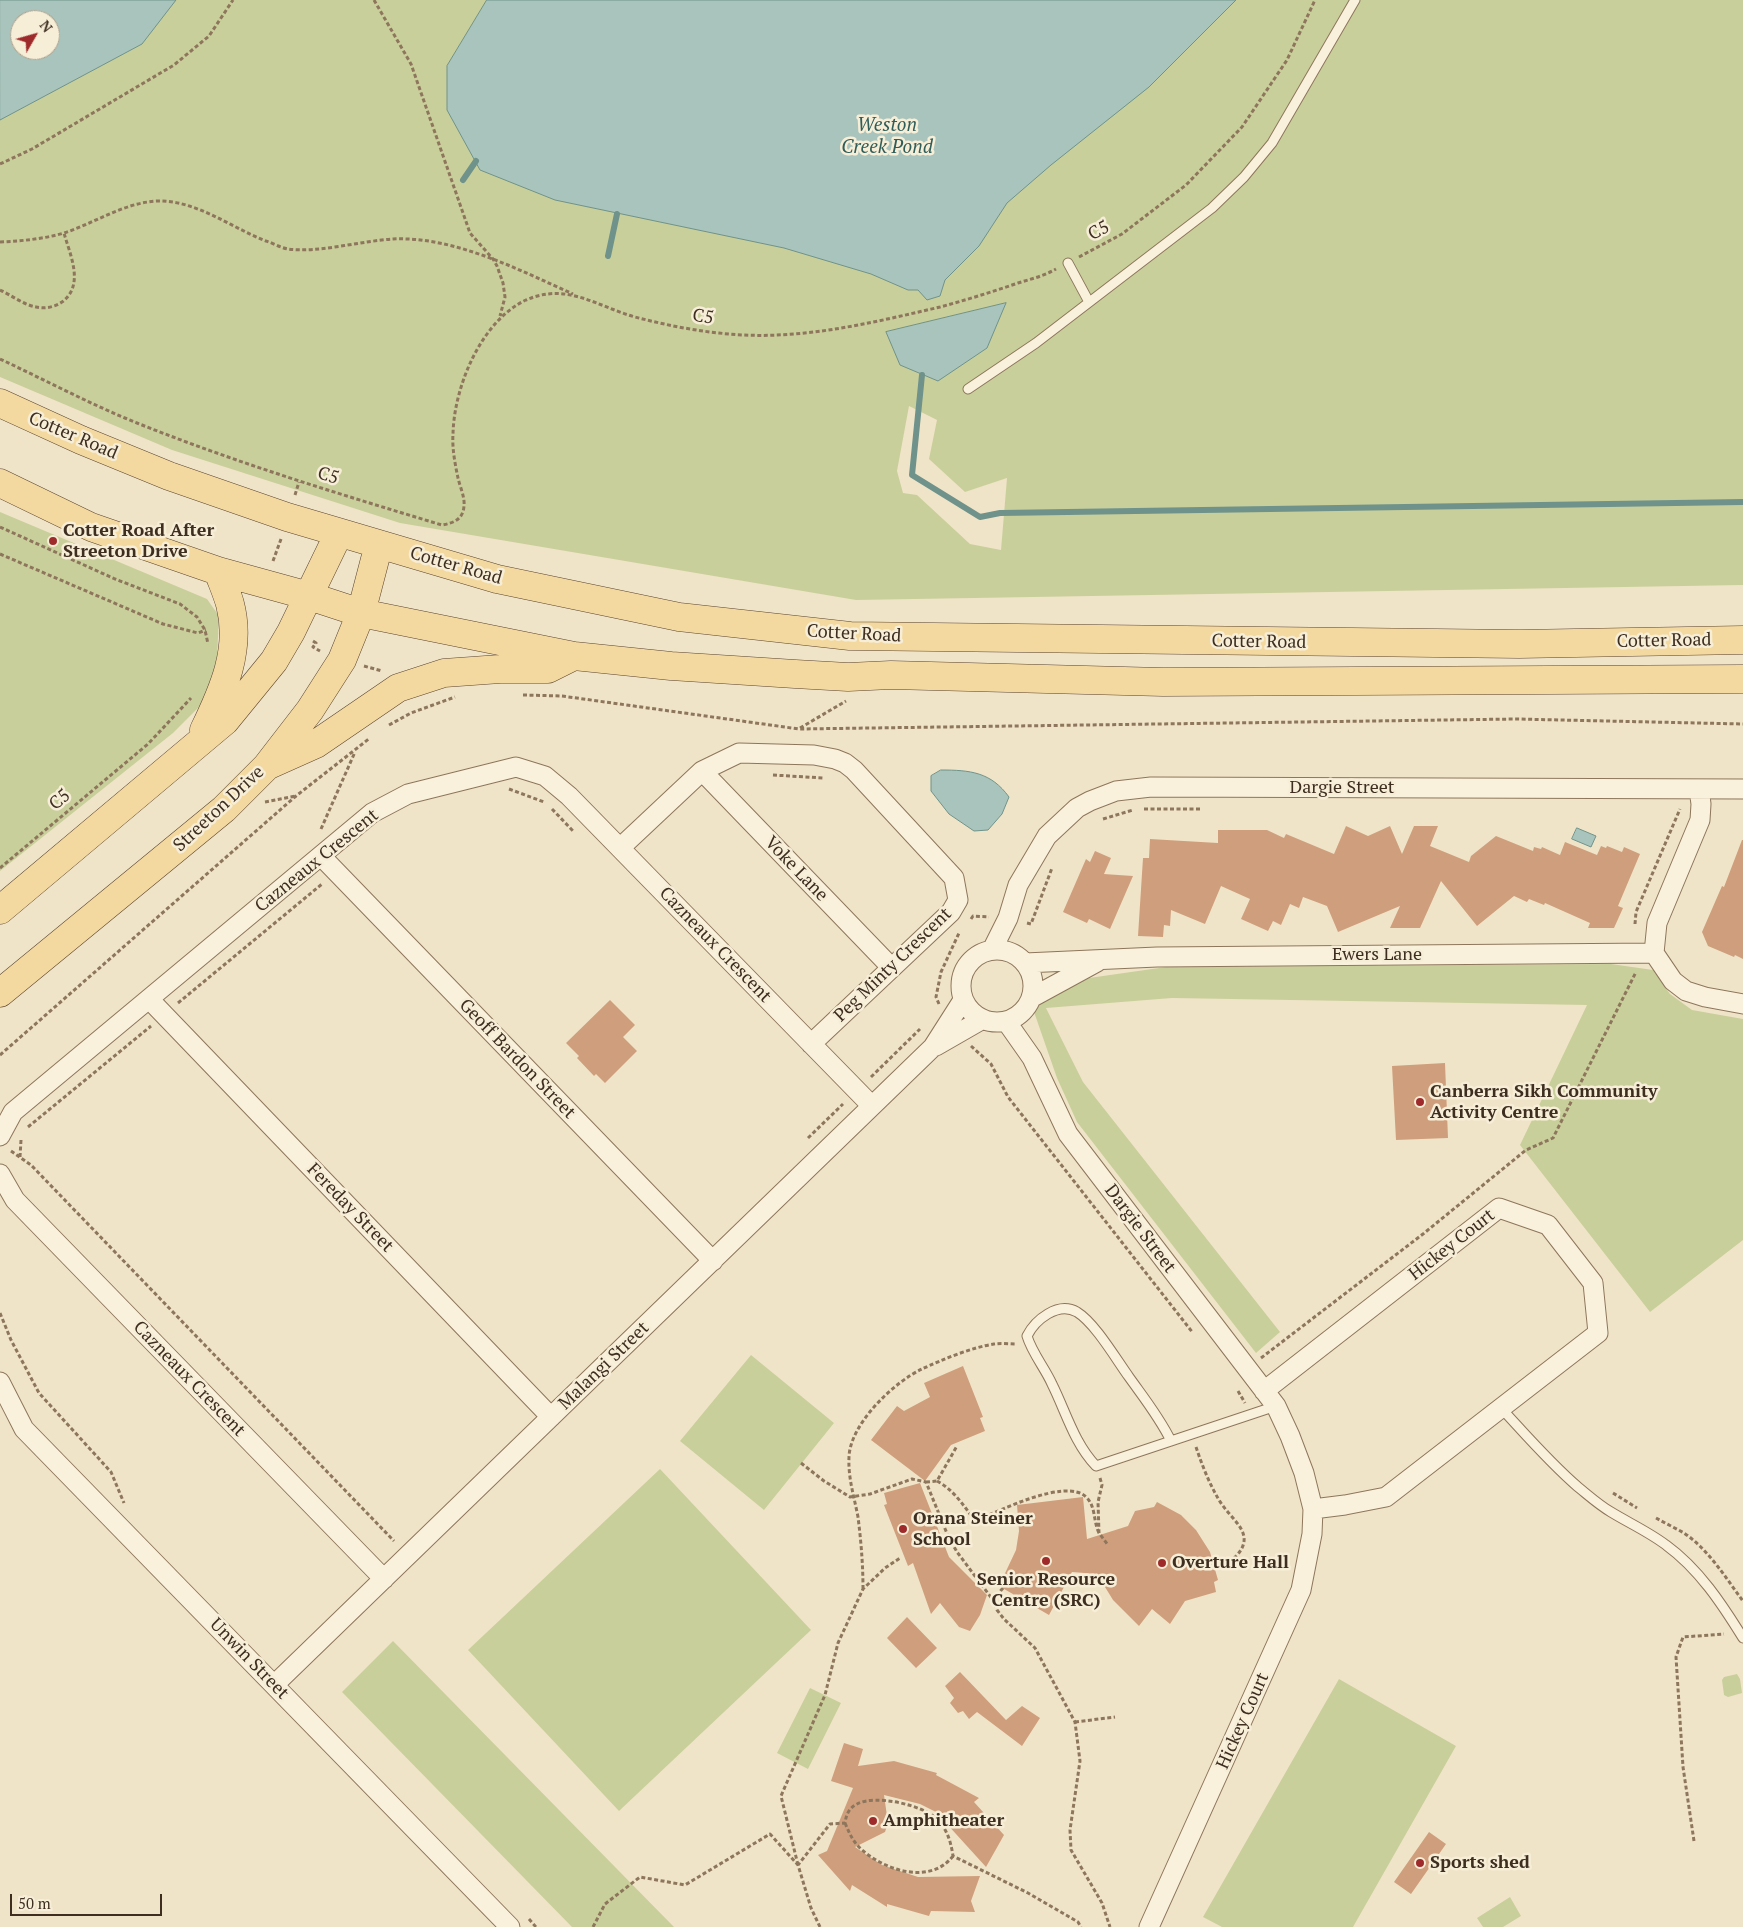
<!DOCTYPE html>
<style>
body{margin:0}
#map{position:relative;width:1743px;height:1927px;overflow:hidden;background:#f0e4c8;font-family:"PT Serif",serif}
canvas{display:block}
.north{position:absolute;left:10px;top:10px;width:50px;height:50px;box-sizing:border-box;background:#f7eed8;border:1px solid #ada18e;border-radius:50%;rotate:52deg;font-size:14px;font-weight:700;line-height:20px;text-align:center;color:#3d2e20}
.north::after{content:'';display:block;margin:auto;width:18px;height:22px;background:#9e2a2b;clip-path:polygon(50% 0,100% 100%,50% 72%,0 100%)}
.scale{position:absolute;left:10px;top:1894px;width:152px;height:22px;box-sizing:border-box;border:2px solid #3d2e20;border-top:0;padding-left:6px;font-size:15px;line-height:18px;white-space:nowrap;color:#3d2e20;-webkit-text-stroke:4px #f7eed8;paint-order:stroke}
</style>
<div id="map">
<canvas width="1743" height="1927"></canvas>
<div class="north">N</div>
<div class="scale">50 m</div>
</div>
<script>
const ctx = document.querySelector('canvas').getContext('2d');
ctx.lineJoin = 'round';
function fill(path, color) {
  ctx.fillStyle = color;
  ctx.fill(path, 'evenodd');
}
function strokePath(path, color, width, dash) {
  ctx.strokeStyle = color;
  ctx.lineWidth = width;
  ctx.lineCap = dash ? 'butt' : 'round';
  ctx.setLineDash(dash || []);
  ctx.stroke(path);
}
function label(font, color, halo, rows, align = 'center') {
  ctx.font = font + ' "PT Serif",serif';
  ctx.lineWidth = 5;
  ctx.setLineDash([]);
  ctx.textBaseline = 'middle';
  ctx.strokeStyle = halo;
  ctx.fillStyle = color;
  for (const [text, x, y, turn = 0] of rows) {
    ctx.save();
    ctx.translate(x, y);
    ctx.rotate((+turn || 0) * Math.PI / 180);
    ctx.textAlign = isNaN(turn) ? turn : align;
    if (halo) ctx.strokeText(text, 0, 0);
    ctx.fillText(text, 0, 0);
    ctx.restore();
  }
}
fill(new Path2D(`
 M0,0H1743V585L856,600L400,523L172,450L0,377ZM20,20H50V50H20ZM909,406L937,420L929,459L965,492L1007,478L1001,550L970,544L917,495L903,493L897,471Z
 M0,512L207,599L219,616L217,658L207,699L173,733L0,871Z
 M1611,964L1653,970L1670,994L1692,1010L1743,1019V1240L1650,1312L1520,1145L1587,1005L1172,998L1046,1008L1083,1082L1280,1332L1256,1353L1077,1122L1057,1078L1034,1012L1048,994L1089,978L1166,967Z
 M751,1355L834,1423L764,1510L680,1441Z
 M660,1469L811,1630L619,1811L468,1650Z
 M393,1641L674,1927H572L342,1692Z
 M1737,1674L1740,1679L1742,1693L1728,1697L1724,1695L1722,1680L1724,1677Z
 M1339,1679L1456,1746L1353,1927H1222L1203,1917Z
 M810,1688L841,1703L808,1769L777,1753Z
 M1510,1897L1521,1916L1503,1927H1483L1477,1918Z`), '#c9cf9b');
const water = new Path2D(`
 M0,0H176L142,44L0,120ZM20,20H50V50H20Z
 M487,0H1236L1149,87L1051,165L1007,203L979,246L945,280L940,296L927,300L918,290H908L871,274L784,248L555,200L480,170L447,110V66Z
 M1006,303L987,348L938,381L900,365L886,332Z
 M941,770C970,770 991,772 1009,797L1002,814L988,830L974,831L949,814L931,791V776Z
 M1577,828L1596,836L1591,847L1572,839Z`);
fill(water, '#a9c4bc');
strokePath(water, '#6f938a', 1);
strokePath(new Path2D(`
 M463,180L476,161
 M608,256L617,214
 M922,375L912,475L980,517L1000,513L1743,502`), '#6f938a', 6);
fill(new Path2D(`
 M1346,826L1368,836L1390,826L1402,854L1414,826H1438L1430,846L1469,862L1471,856L1496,836L1533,851L1534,847L1541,849L1542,847L1560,855L1565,842L1597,855L1601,846L1606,848L1607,846L1622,852L1624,847L1640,854L1618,906L1623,908L1614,928H1588L1590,923L1545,903L1544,905L1529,899L1527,902L1514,896L1477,926L1441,881L1420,928H1390L1400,906L1338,932L1327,906L1303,897L1299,908L1290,904L1281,925L1273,921L1268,931L1241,919L1250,899L1221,886L1205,924L1171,910L1170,926L1164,925L1163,937L1138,936L1143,858H1149L1150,839L1218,843V830H1267L1284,838L1286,834L1334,854Z
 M1742,840H1743V959L1735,955L1734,957L1708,946L1702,932L1722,886L1724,887Z
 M1095,851L1111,858L1104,874L1133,876L1110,929L1089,919L1087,923L1063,912L1086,859L1090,862Z
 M610,1000L635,1025L623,1037L637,1051L605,1083L596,1074L594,1076L577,1058L579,1056L566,1043Z
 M1445,1063L1448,1138L1396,1140L1392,1066Z
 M963,1366L983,1417L980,1418L985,1431L951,1445L925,1481L871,1440L897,1406L904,1411L930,1397L924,1383Z
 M920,1483L949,1557L987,1595L980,1615L970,1631L959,1627L940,1603L931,1614L913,1563L908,1566L884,1505L887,1504L884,1493Z
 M1083,1497L1087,1539L1128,1526L1135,1511L1154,1507L1157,1502L1181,1515L1196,1530L1210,1552L1218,1580L1214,1582L1216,1592L1185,1601L1170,1624L1152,1609L1139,1626L1113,1600L1097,1574L1072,1572L1049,1615L999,1586L1016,1550L1019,1531L1017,1505Z
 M907,1617L937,1648L916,1668L887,1638Z
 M960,1672L1006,1720L1022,1706L1040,1718L1022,1746L977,1712L969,1719L963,1711L958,1713L950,1703L954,1698L945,1686Z
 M844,1743L863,1749L858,1766L894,1761L937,1773L936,1775L979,1798L974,1802L1004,1835L986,1867L936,1812L920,1804L884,1795L888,1823L885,1832L855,1847L882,1865L918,1877L980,1876L971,1901L975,1912L931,1911L929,1916L887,1904V1907L852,1885L850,1891L818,1855L827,1851L853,1788L831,1781Z
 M1429,1832L1446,1844L1411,1894L1394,1882Z`), '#cf9f7d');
const service = new Path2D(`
 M1068,263L1089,302
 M968,389L1036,343L1212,208L1244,177L1272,143L1355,0
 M1501,1408C1526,1435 1550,1463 1578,1487C1588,1495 1599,1505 1611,1512C1629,1523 1649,1532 1666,1545C1699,1569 1722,1604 1743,1638
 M1171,1441C1160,1418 1144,1398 1129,1377C1116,1359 1095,1323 1077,1312C1058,1301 1035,1320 1027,1336C1032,1353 1045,1368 1052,1384C1066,1412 1074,1443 1096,1466L1276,1406`);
const minor = new Path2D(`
 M702,771L891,967
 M1699,789L1701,804L1700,820L1657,923L1654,953L1673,981L1686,991L1705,997L1743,1004
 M620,848L702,771L739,753L814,755L835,759L845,763L854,770L954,878L958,900L951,912L811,1044
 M321,856L713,1261
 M992,950L1008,918L1018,885L1047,836L1077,808L1090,801L1116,791L1151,787L1743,789
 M961 986a36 36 0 1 1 72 0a36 36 0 1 1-72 0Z
 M1025,963L1157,957L1654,953
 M1031,998L1097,962
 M149,999L551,1417
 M1006,1021L1032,1058L1068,1134L1276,1406L1290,1436L1304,1473L1313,1509L1312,1534L1301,1590L1149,1927
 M936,1046L983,1019
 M0,1136L13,1112L372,813L408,794L516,767L545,776L569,796L872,1106
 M0,1174L15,1200L384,1579
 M0,1382L24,1429L510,1927
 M1264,1391L1499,1208L1548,1225L1593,1283L1598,1333L1386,1497L1345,1505L1313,1509
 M274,1685L933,1047L963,1000`);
const primary = new Path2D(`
 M0,403L81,440L169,476L287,517L497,579L679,617L850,636L1519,644L1743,640
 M0,483L91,527L218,571L309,596L361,613L574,656L671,666L795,674L848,677L891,675L1163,682L1743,679
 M204,730C223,691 242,649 230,604C227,593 222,582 218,571
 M269,765L316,744L398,688L444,673L500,669H548L574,656
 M0,910L225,721L274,661L291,632L339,533
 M0,993L224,809L266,767L310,710L342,660L361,613L379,544`);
strokePath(service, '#8d765c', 11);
strokePath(minor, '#8d765c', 21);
strokePath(primary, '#5b4430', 29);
strokePath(new Path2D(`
 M374,0L411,64L470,233L493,259L497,266L503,283L505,297L500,316
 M0,164L32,149L174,65L209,36L233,0
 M0,242C22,241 43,239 64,233C95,223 123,203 157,201C196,200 230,227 266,241C273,243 281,248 288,249C319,253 361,241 393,239C454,236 519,270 573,294
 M1079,257L1122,234L1186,185L1242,127L1287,60L1315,0
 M0,290C11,295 24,305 36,307C45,309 55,307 62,302C85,285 70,255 64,233
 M0,359C45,380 90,404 137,423C237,463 339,494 442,525C453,523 463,520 464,506C465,497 460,487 458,478C455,464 452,448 453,434C454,387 481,321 526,300C567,282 596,306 635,317C662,324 690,330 719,333C794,342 867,324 940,307C966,300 992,292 1018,283C1031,279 1044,276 1056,269
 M295,495L299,482
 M0,527L115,579L180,604L197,617L205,630L208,644
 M0,554L163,624L198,633L206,630
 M273,561L281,539
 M313,641L316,643L313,647L320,651
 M364,666L382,671
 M523,695L562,696L799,729L1516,719L1743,724
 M389,725L411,713L455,697
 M800,728L846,701
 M773,775L824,778
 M509,789L544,802
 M265,802L296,796
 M552,809L574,832
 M1144,809H1202
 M1103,819L1133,810
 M321,829L355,752
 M0,868L148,744L191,698
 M971,919L973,916L989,917
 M1027,923L1031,924L1052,868
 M1635,924L1636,912L1680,809
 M178,1003L322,884
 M939,1004L936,997L941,972L959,933
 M971,1046L991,1064L1008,1097L1193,1333
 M0,1055L296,796L370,738
 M871,1077L920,1029
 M28,1127L151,1026
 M808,1138L843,1104
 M11,1151L31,1165L394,1541
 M20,1157L21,1140
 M0,1313L11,1340L39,1393L111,1472L124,1503
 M1261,1358L1423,1234L1526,1150L1553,1138L1636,972
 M1238,1391L1245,1403
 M1196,1447C1202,1465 1209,1483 1219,1500C1232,1522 1261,1535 1231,1561L1226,1562
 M801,1463L824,1481L850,1497L870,1494L912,1479L926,1482L948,1536
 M1100,1478L1102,1485L1098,1502L1099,1533L1108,1545
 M937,1481C954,1490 964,1506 975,1521C997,1512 1066,1477 1086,1497C1096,1506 1093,1521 1099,1533
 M926,1482L937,1481L957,1446
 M1613,1493L1637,1508
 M1656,1518C1665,1523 1675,1528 1684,1533C1709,1550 1725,1577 1743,1601
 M942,1539L948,1536L957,1552L993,1600
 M1003,1588L993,1600L997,1610L1004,1619L1035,1648L1075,1722L1080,1761L1070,1830L1071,1850L1102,1903L1110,1927
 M863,1589C863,1564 861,1541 858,1517C854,1496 848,1478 849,1457C850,1424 894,1382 922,1369C941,1360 973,1347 994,1344C1001,1343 1009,1344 1016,1344
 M1075,1722L1115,1717
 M845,1823C849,1832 852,1840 859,1847C882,1870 930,1886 953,1856
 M1694,1841L1683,1767L1676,1657L1683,1637L1724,1634
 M798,1865L781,1796L825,1695L838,1643L863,1589L885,1568L900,1558
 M529,1919L536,1927
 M593,1927L605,1904L640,1877L685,1885L770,1834L798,1865
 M820,1927L811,1908L798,1865L830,1824L845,1823C846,1815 849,1808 857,1804C875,1794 924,1805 938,1820C948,1831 951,1843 953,1856L1028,1893L1078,1922L1081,1927`), '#8d765c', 3, [4, 2.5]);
strokePath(service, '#faf1dc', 9);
strokePath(minor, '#faf1dc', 19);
strokePath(primary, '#f3d9a0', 28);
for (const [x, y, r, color] of [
 [53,541,5,"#9e2a2b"],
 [1420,1102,5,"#9e2a2b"],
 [903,1529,5,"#9e2a2b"],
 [1046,1561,5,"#9e2a2b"],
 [1162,1563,5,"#9e2a2b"],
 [873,1821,5,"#9e2a2b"],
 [1420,1863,5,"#9e2a2b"]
]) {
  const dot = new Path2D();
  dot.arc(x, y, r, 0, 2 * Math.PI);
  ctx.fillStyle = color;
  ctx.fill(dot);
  strokePath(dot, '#f7eed8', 2);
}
label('18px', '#3d2e20', '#f7eed8', [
 ["C5",1099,231,-28],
 ["C5",703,317,9],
 ["Cotter Road",73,436,23],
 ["C5",328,476,17],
 ["Cotter Road",456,566,16],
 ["Cotter Road",854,634,3],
 ["Cotter Road",1664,641,-1],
 ["Cotter Road",1259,642,1],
 ["Dargie Street",1342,788],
 ["C5",60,800,-40],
 ["Streeton Drive",219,809,-43],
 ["Cazneaux Crescent",317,861,-39],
 ["Voke Lane",796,869,46],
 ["Cazneaux Crescent",715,945,46],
 ["Ewers Lane",1377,955],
 ["Peg Minty Crescent",893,965,-44],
 ["Geoff Bardon Street",517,1059,46],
 ["Fereday Street",350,1208,46],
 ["Dargie Street",1140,1229,53],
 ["Hickey Court",1452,1245,-38],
 ["Malangi Street",604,1366,-44],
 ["Cazneaux Crescent",189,1379,46],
 ["Unwin Street",249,1659,46],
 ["Hickey Court",1243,1721,-66]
]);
label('bold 18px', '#3d2e20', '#f7eed8', [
 ["Cotter Road After",63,531],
 ["Streeton Drive",63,552],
 ["Canberra Sikh Community",1430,1092],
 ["Activity Centre",1430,1113],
 ["Orana Steiner",913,1519],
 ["School",913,1540],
 ["Overture Hall",1172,1563],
 ["Senior Resource",1046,1580,"center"],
 ["Centre (SRC)",1046,1601,"center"],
 ["Amphitheater",883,1821],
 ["Sports shed",1430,1863]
], 'left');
label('italic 19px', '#2f5d5a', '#f7eed8', [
 ["Weston",887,126],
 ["Creek Pond",887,148]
]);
</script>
